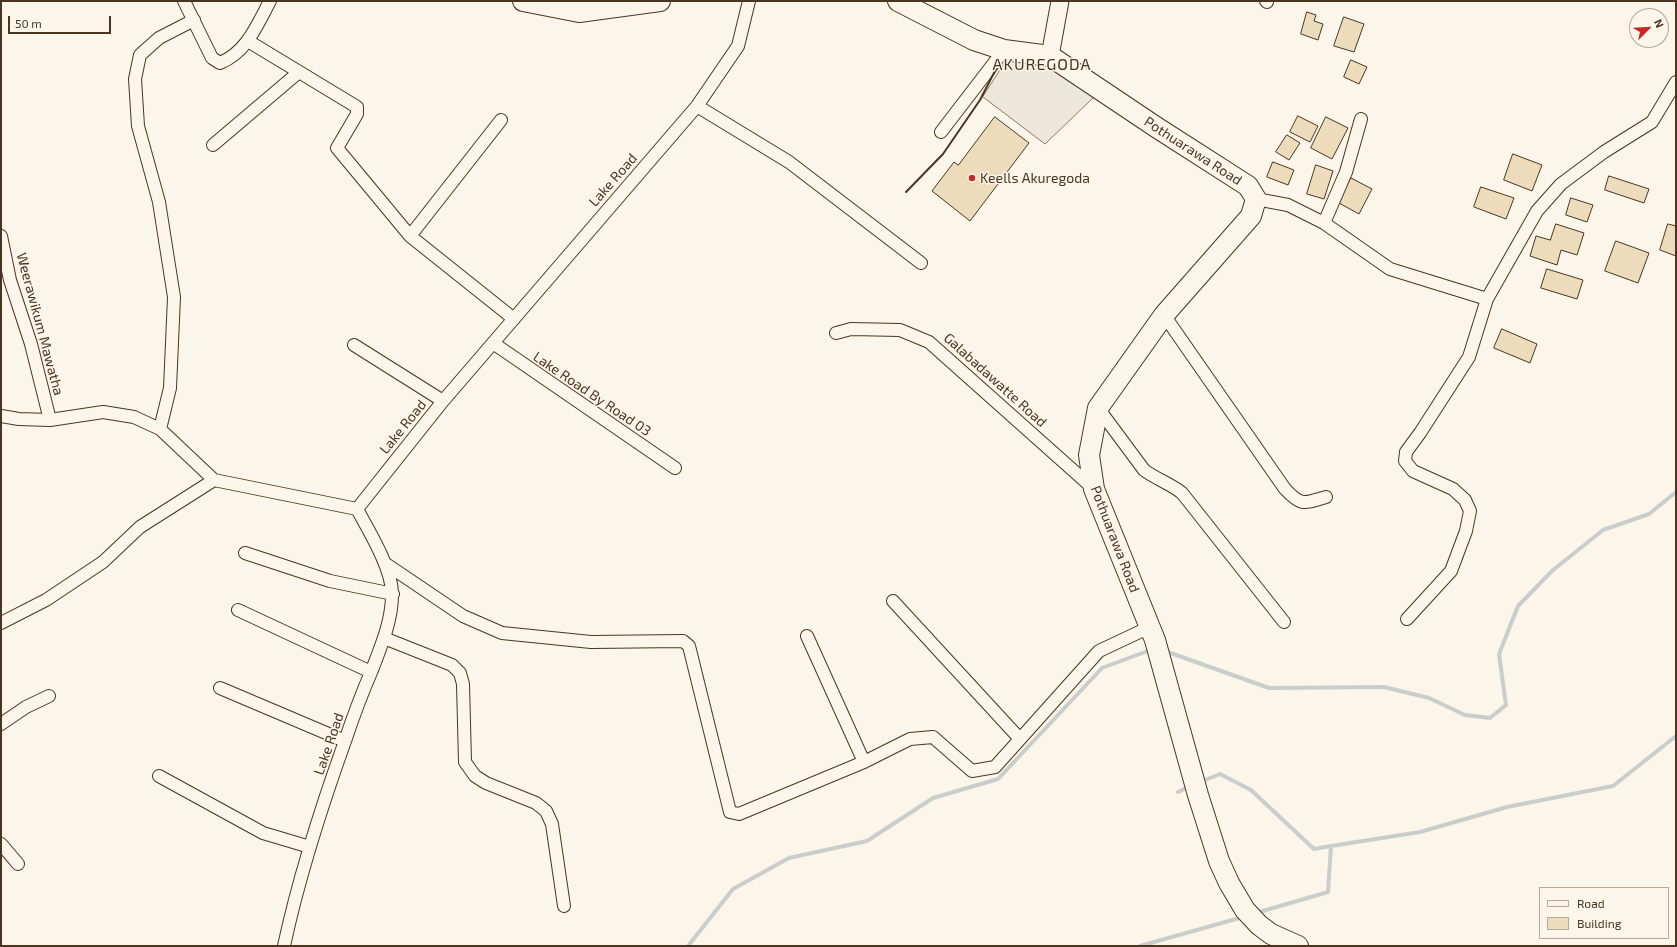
<!DOCTYPE html>
<style>
body{margin:0}
#map{position:relative;width:1677px;height:947px;overflow:hidden;background:#fbf6e9;font-family:"Exo 2",sans-serif}
canvas{display:block}
.frame{position:absolute;inset:0;border:2px solid #4a3520;pointer-events:none}
.legend{position:absolute;left:1539px;top:887px;width:130px;height:52px;box-sizing:border-box;background:#fbf6e9;border:1px solid #b4a999;margin:0;padding:5px 7px;list-style:none;font-size:12px;color:#4a3520}
.legend li{display:flex;align-items:center;gap:8px;height:20px}
.legend b{width:20px;border:1px solid #b4a999}
.north{position:absolute;left:1629px;top:8px;width:40px;height:40px;box-sizing:border-box;background:#fbf6e9;border:1px solid #b4a999;border-radius:50%;rotate:66deg;font-size:11px;font-weight:700;line-height:16px;text-align:center;color:#4a3520}
.north::after{content:'';display:block;margin:auto;width:14px;height:18px;background:#c62828;clip-path:polygon(50% 0,100% 100%,50% 72%,0 100%)}
.scale{position:absolute;left:8px;top:16px;width:103px;height:18px;box-sizing:border-box;border:2px solid #4a3520;border-top:0;padding-left:5px;font-size:12px;line-height:14px;white-space:nowrap;color:#4a3520;-webkit-text-stroke:3px #fbf6e9;paint-order:stroke}
</style>
<div id="map">
<canvas width="1677" height="947"></canvas>
<div class="frame"></div>
<ul class="legend">
<li><b style="height:5px;background:#fbf6e9"></b>Road</li>
<li><b style="height:11px;background:#ecdcbc"></b>Building</li>
</ul>
<div class="north">N</div>
<div class="scale">50 m</div>
</div>
<script>
const ctx = document.querySelector('canvas').getContext('2d');
ctx.lineJoin = 'round';
function fill(path, color) {
  ctx.fillStyle = color;
  ctx.fill(path, 'evenodd');
}
function strokePath(path, color, width, dash) {
  ctx.strokeStyle = color;
  ctx.lineWidth = width;
  ctx.lineCap = dash ? 'butt' : 'round';
  ctx.setLineDash(dash || []);
  ctx.stroke(path);
}
function label(font, color, halo, rows, align = 'center') {
  ctx.font = font + ' "Exo 2",sans-serif';
  ctx.lineWidth = 3;
  ctx.setLineDash([]);
  ctx.textBaseline = 'middle';
  ctx.strokeStyle = halo;
  ctx.fillStyle = color;
  for (const [text, x, y, turn = 0] of rows) {
    ctx.save();
    ctx.translate(x, y);
    ctx.rotate((+turn || 0) * Math.PI / 180);
    ctx.textAlign = isNaN(turn) ? turn : align;
    if (halo) ctx.strokeText(text, 0, 0);
    ctx.fillText(text, 0, 0);
    ctx.restore();
  }
}
const parking = new Path2D(`
 M1008,58L1055,67L1094,97L1045,144L983,97Z`);
fill(parking, '#ede7d9');
strokePath(parking, '#887966', 1);
strokePath(new Path2D(`
 M1165,651L1269,688L1384,687L1429,698L1465,715L1490,718L1506,705L1499,654L1518,606L1553,570L1603,530L1649,514L1676,492
 M1200,782L1220,774L1251,790L1314,849L1331,846
 M1178,792L1190,786
 M1256,913L1328,892L1331,846L1420,832L1507,807L1613,786L1676,736
 M688,946L733,889L789,858L867,841L933,798L998,779L1102,668L1153,649
 M1140,946L1243,917`), '#c9cecd', 4);
const building = new Path2D(`
 M1307,12L1316,15L1314,21L1323,24L1318,40L1301,34Z
 M1344,17L1364,24L1354,52L1334,46Z
 M1351,60L1367,67L1359,84L1344,77Z
 M1298,116L1318,126L1310,142L1290,132Z
 M995,117L1029,143L970,221L932,191L954,162L958,165Z
 M1326,117L1348,128L1332,159L1311,148Z
 M1287,135L1300,143L1289,160L1276,152Z
 M1513,154L1542,165L1532,191L1504,180Z
 M1273,162L1294,170L1288,185L1267,177Z
 M1316,165L1333,171L1324,199L1307,194Z
 M1609,176L1649,189L1644,203L1605,190Z
 M1351,178L1372,189L1359,214L1339,203Z
 M1481,187L1514,198L1506,219L1474,207Z
 M1571,198L1593,205L1587,222L1566,215Z
 M1556,224L1584,233L1577,255L1561,250L1557,265L1530,256L1536,236L1550,240Z
 M1668,224L1676,226V256L1660,250Z
 M1616,241L1649,253L1638,283L1605,271Z
 M1547,269L1583,280L1577,299L1541,288Z
 M1502,329L1537,344L1530,363L1494,348Z`);
fill(building, '#ecdcbc');
strokePath(building, '#4a3520', 1);
const street = new Path2D(`
 M184,1L212,58L220,63C247,52 257,25 270,1
 M1266,1L1267,2
 M248,41L357,107V114L337,148L410,236L514,319
 M697,106L789,162L921,263
 M941,132L1004,50
 M213,145L299,72
 M1256,199L1288,205L1324,223L1390,269L1487,299
 M1324,223L1346,172L1361,119
 M1,236L10,280L31,344L50,420
 M410,236L501,120
 M1164,315L1285,489C1302,507 1304,503 1326,497
 M836,333L851,329L900,330L929,342L1094,489
 M493,343L675,468
 M354,345L443,401
 M1098,408L1144,470C1156,479 1171,484 1182,493L1284,622
 M1,416L19,419L50,420L103,412L134,417L160,429L214,480L357,509
 M160,429L170,388L174,297L159,202L138,126L135,79L140,55L159,38L194,20
 M245,553L330,581L393,594
 M386,564L463,616L502,633L591,642L683,641L689,646L730,812L739,814L864,762L910,739L933,737L972,771L995,767L1099,651L1150,627
 M893,601L1020,739
 M238,610L371,672
 M1407,619L1451,571L1466,531L1470,511L1465,500L1453,489L1413,471L1405,461L1406,452L1420,433L1469,357L1487,299L1537,211L1561,184L1604,152L1652,122L1676,82
 M1,623L46,600L103,562L140,527L214,480
 M807,636L864,762
 M384,638L452,665L460,673L463,684L465,762L475,776L486,783L536,803L546,811L552,824L564,906
 M220,688L345,741
 M1,724L26,707L49,696
 M159,776L263,833L310,847
 M1,844L18,864
 M284,946C299,876 321,808 345,741C353,717 362,693 372,670C381,646 392,621 392,595C393,570 369,531 357,509L443,401L697,106L738,46L749,1`);
const secondary = new Path2D(`
 M1050,56L1060,1`);
const primary = new Path2D(`
 M523,1L579,12L660,1
 M898,1L974,40L1004,50L1050,56L1156,127L1248,186L1256,199L1251,216L1164,315L1098,408L1089,455L1094,489L1155,640L1198,795L1219,861L1229,883L1245,910L1259,925L1271,934L1298,946`);
strokePath(street, '#4a3520', 14);
strokePath(secondary, '#4a3520', 19);
strokePath(primary, '#4a3520', 22);
strokePath(street, '#fbf6e9', 12);
strokePath(secondary, '#fbf6e9', 17);
strokePath(primary, '#fbf6e9', 20);
strokePath(new Path2D(`
 M906,192L943,154L980,100L996,69`), '#4a3520', 2);
for (const [x, y, r, color] of [
 [972,178,4,"#c62828"]
]) {
  const dot = new Path2D();
  dot.arc(x, y, r, 0, 2 * Math.PI);
  ctx.fillStyle = color;
  ctx.fill(dot);
  strokePath(dot, '#fbf6e9', 1.5);
}
label('14px', '#4a3520', '#fbf6e9', [
 ["Pothuarawa Road",1193,151,33],
 ["Lake Road",613,180,-49],
 ["Weerawikum Mawatha",40,324,75],
 ["Galabadawatte Road",995,380,42],
 ["Lake Road By Road 03",592,394,34],
 ["Lake Road",403,427,-51],
 ["Pothuarawa Road",1115,539,69],
 ["Lake Road",329,744,-71]
]);
label('14px', '#4a3520', '#fbf6e9', [
 ["Keells Akuregoda",980,178]
], 'left');
ctx.letterSpacing = '1px';
label('16px', '#4a3520', '#fbf6e9', [
 ["AKUREGODA",1042,65]
]);
ctx.letterSpacing = '0px';
</script>
